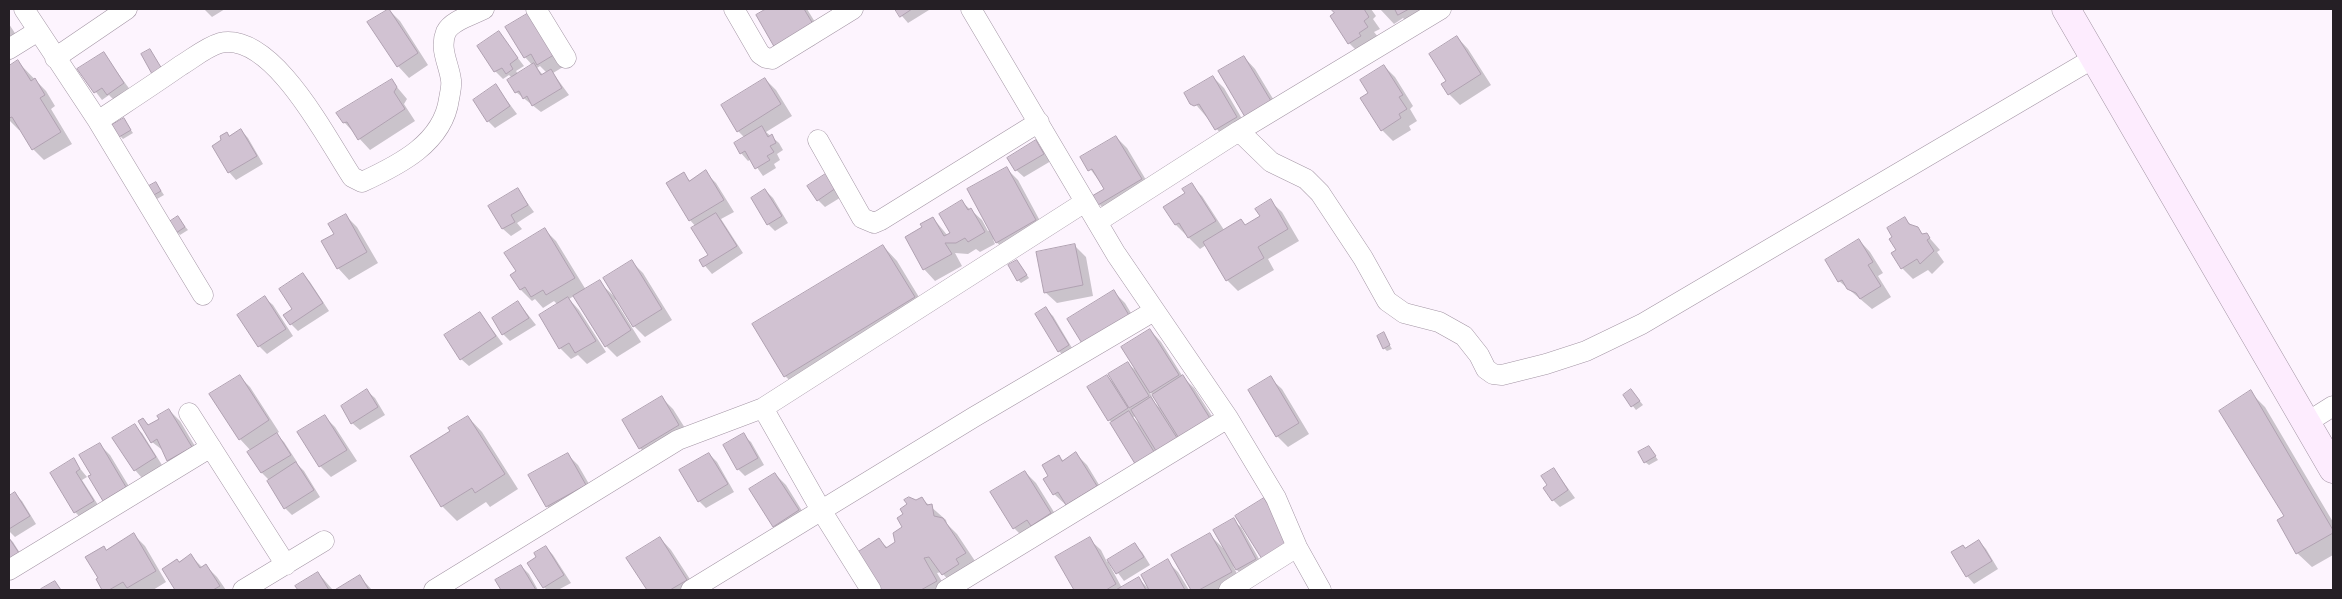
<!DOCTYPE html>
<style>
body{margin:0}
#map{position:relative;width:2342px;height:599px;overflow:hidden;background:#fdf4fe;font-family:Rubik,sans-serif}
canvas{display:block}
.frame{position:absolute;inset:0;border:10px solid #251f25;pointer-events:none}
</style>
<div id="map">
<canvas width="2342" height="599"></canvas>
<div class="frame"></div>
</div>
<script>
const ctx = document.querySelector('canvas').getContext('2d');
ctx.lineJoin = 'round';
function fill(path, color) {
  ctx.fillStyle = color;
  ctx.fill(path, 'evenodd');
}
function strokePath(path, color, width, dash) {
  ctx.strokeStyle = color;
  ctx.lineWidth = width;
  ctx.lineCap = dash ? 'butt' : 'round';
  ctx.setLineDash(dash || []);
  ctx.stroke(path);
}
fill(new Path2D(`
 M204,9H225L212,17Z
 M768,9H807L823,35L813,41L815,45L788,60L758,15Z
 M896,9H928L929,10L908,23Z
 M1332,9H1371L1376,16L1373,19L1380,29L1374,32L1379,38L1360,54L1349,43L1332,16L1335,13Z
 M1380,9H1440L1411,26L1403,18L1394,24Z
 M389,10L400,21L428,65L409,78L398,66Z
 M9,24L26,50L9,61Z
 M507,27L568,64L553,73L569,95L541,112L516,92L512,78L509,75L503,79L495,71L479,46L499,33L524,66L516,71L518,74L533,66L525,57ZM540,66L547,73L543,75L537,68Z
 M1457,37L1468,49L1491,85L1460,105L1449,94L1448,81Z
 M103,53L131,91L115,101L109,95L102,100L79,70Z
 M1244,57L1255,69L1281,112L1220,72Z
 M18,62L46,91L55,106L51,109L72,144L44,160L33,149L20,129L19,130L9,120V68Z
 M1384,66L1395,77L1413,106L1410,109L1417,121L1409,126L1411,130L1393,141L1382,130L1370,93Z
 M1213,77L1224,88L1248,129L1227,141L1186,93Z
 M765,79L776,90L792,116L766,132L779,143L783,150L777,154L780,160L774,164L776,168L763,176L751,159L748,161L741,153L745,138L738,131Z
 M391,80L407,99L404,104L415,121L370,150L344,122Z
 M496,86L517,114L495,128L488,121Z
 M124,120L133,133L123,139L120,136Z
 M241,130L248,138L263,164L236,180L229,172L213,146L222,141L227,133L230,137Z
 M1116,137L1127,148L1152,190L1110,215L1099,204L1106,190L1082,158Z
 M1036,142L1051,161L1024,177L1016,170Z
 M1007,169L1018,180L1046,232L1008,253L993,239L995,244L980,252L976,249L968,254L955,253L962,266L935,281L924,269L906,238L924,228L933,218L948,236L952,233L962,202L982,220L988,231L990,230Z
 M705,172L716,183L734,212L721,219L743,253L712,274L701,261L710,255L696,227L690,220L684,174L690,181Z
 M827,175L843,196L825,207L818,200Z
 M156,183L164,195L157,199L153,195Z
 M1191,185L1202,196L1224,230L1241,220L1246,226L1262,217L1270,201L1282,212L1299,241L1268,259L1274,270L1238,291L1227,280L1206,245L1200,249L1176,225L1165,208L1187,194Z
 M517,189L534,212L517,223L522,229L511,236L503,229L490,206Z
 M765,190L773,198L788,223L775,231L768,224Z
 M346,216L357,227L378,263L349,280L338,268L323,242L335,234Z
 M178,218L188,230L180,235L177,232Z
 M1904,219L1924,235L1926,234L1940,250L1937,252L1944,262L1932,274L1928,270L1913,279L1902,268L1898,250Z
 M545,230L556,241L586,290L599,282L615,297L632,262L643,273L672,320L645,337L634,326L617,299L615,300L641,342L617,357L606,346L574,296L569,299L579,310L606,352L587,364L578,355L571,359L560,348L558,305L554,301L543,308L535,299L532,301L521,290L512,275L517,272Z
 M1859,240L1870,252L1883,273L1878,276L1891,297L1872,309L1839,281Z
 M1074,245L1086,257L1093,296L1057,303L1045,292Z
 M883,246L897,261L928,312L800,390L785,376Z
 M1017,261L1029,278L1021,283L1018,280Z
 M303,274L310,282L329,311L298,331L291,324Z
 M1114,292L1125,303L1140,328L1095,356Z
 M265,298L273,305L293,336L267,354L259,346Z
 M518,302L536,325L510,341L503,334Z
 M1046,309L1053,316L1075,353L1066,359L1059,351Z
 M480,313L503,344L469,366L461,359Z
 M1150,330L1161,342L1183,377L1194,388L1222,432L1166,460L1155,450L1162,463L1109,420L1107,376L1115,384L1128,364L1138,372ZM1149,391L1155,397L1161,409L1155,403ZM1136,416L1141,424L1140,425L1133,417Z
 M1383,334L1392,349L1387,351L1384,348Z
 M239,376L250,387L279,432L276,434L284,442L297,462L296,463L304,471L320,497L292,515L285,508L270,481L262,473L249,452L251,451L240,439Z
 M1270,378L1282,389L1309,434L1288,447L1277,436Z
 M1631,390L1643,405L1636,410L1624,395Z
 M367,391L375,398L385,415L360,430L352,423Z
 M2250,392L2265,407L2333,522V555L2312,567L2297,553Z
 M662,398L673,409L690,436L651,459L640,448Z
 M169,410L180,421L202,458L179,472L168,461L165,452L152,442L143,419L150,426L161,419Z
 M324,416L335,427L357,461L331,477L320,466Z
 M468,417L482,432L518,489L490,507L486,502L457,521L442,506L452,432Z
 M134,426L142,433L162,465L142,478L135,470Z
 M743,435L751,442L764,465L745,476L738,469Z
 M99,444L110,455L136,498L115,512L104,500L92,475Z
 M1649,447L1658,460L1649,465L1645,462Z
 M567,454L578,465L596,496L558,517L547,506Z
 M709,454L717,462L734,492L706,508L699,501Z
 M1076,454L1087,465L1107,498L1078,516L1054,494L1050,476L1059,457L1064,461Z
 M73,460L87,477L82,480L100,508L82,519L75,512Z
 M1554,469L1575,498L1560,507L1553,500L1549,486Z
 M1025,472L1036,483L1062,525L1025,539L1014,528Z
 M775,474L786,485L809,522L785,537L774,526Z
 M15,494L22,501L36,524L15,537L9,531V498Z
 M921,498L946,520L947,524L957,534L979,567L957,589L941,572L937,573L947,590H880L879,540L888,548L896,543L904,527V514Z
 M1233,520L1241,527L1263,566L1244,577L1233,566L1242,583L1229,590H1193L1173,555L1210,535L1225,550Z
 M134,535L145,546L166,582L153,590H104L87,557L106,551Z
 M9,538L13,542L25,561L9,563Z
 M660,538L671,550L697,590H648L628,558Z
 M1089,539L1101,550L1107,562L1135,545L1142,552L1150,565L1124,581L1109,561L1108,562L1122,588L1139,579L1150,590L1167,561L1178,572L1189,590H1076L1057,557Z
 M1979,541L1986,549L1998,569L1974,584L1967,576L1965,549Z
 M546,547L553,555L571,583L558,590H547L544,587Z
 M191,556L203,568L206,566L217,577L226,590H176L163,569Z
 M521,566L529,574L538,590H502L497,581Z
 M318,573L333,590H299L297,586Z
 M360,577L372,590H337Z`), '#0003');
const building = new Path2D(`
 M389,9L418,53L397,67L367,22Z
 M766,9H804L813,24L776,50L756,15Z
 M895,9H912L900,17Z
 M1331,9H1364L1369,17L1364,21L1368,27L1359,33L1361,36L1348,44L1330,16L1334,13Z
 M1395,9H1409L1398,15Z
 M532,11L557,53L537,65L531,54L524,58L505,27Z
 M499,31L518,58L510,64L513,69L506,74L502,68L494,72L477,46Z
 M1457,36L1481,74L1448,95L1441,84L1446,81L1429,54Z
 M150,49L162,69L152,74L141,54Z
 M104,52L124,83L107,95L102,88L94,93L77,69Z
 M1244,56L1271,101L1245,117L1218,71Z
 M18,60L31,81L35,78L45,95L40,98L61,132L32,150L12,117L9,118V66Z
 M534,63L541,75L551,69L562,88L532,106L527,96L523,99L519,91L515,93L507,80Z
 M1384,65L1403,95L1399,97L1407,109L1399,114L1401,118L1381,131L1360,98L1368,93L1360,80Z
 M1213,76L1237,117L1215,130L1199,104L1194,106L1190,104L1184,93Z
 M765,78L781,104L737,132L721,105Z
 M392,79L397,87L394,92L405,109L358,140L347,122L343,123L336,113Z
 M496,84L510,106L487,122L473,100Z
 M124,118L131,130L119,137L112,125Z
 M762,126L768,137L772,134L776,143L770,146L774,152L767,156L770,160L755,169L745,151L740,154L734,143Z
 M241,129L257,156L228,173L212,146L221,140L220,136L227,132L229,136Z
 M1116,136L1142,179L1098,205L1092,196L1104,189L1092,169L1088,171L1080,157Z
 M1036,140L1044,154L1015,171L1007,158Z
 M1007,167L1036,220L996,243L967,189Z
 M706,170L724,200L689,221L666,183L684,172L689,181Z
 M827,173L836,188L817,201L807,186Z
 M156,182L161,191L152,196L147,187Z
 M1192,183L1216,221L1188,238L1179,223L1175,225L1163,207L1185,193L1182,189Z
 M518,188L528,205L511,215L515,222L502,229L488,206Z
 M765,189L782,216L767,225L751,198Z
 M1271,199L1288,229L1258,247L1264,258L1226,281L1203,242L1241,219L1245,225L1260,216L1255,209Z
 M962,200L968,210L971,208L985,232L968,242L965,238L956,243H945L952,254L923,270L905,237L922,227L920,224L933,217L944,236L950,233L939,214Z
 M716,213L737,246L703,267L699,260L708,255L691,228Z
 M346,214L367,252L337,269L321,241L334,234L328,224Z
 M178,216L185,227L176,233L169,222Z
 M1905,217L1909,224L1918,227L1922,234L1927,233L1930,238L1927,240L1934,251L1920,264L1917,259L1901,269L1891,253L1896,250L1889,239L1892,237L1887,228Z
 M545,228L575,278L546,295L543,290L531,297L525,287L520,290L510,275L516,271L504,253Z
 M1859,239L1873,262L1868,265L1881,286L1860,299L1856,293L1847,289L1842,280L1838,282L1825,260Z
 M1075,244L1083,285L1044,293L1036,252Z
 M883,245L915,297L784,377L752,324Z
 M632,260L662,309L633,327L603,278Z
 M1017,260L1027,275L1017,281L1008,265Z
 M303,273L323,303L290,325L283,315L292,309L279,289Z
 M600,280L631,330L605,347L573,296Z
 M1114,290L1130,317L1083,345L1067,319Z
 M265,296L286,329L258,347L237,315Z
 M568,297L596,341L575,353L569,343L559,349L539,315Z
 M518,301L529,318L502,335L492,318Z
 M1046,307L1069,345L1058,352L1035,314Z
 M480,312L496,336L460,360L444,335Z
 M1150,329L1179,375L1150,393L1121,347Z
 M1384,332L1390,345L1383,349L1377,336Z
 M1128,362L1149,396L1129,408L1108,374Z
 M240,375L269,420L239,440L209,394Z
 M1107,375L1128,408L1108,421L1087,387Z
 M1183,375L1211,420L1180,440L1152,395Z
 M1271,376L1299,423L1276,437L1248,390Z
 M367,389L378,407L351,424L341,406Z
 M1631,389L1640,401L1631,407L1623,395Z
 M2251,390L2333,530V533L2296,554L2277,520L2284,516L2219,411Z
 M662,396L679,425L639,449L622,420Z
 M1151,397L1179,441L1158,454L1131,410Z
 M169,409L192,447L167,461L157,439L151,443L138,421L143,418L148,425L159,419L157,416Z
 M1129,411L1156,455L1137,467L1110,423Z
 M325,415L347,450L319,467L297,432Z
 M468,416L505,474L475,493L472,488L441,507L410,456L450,431L448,428Z
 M135,424L156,457L134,471L112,438Z
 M277,433L291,455L261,473L247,452Z
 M744,433L758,458L737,470L723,445Z
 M100,443L126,487L103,501L88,476L91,475L79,455Z
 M1649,446L1656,456L1644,463L1638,452Z
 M1076,452L1097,486L1066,505L1058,492L1053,495L1043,479L1048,476L1042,465L1059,455L1062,461Z
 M568,453L586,485L546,507L528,475Z
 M709,453L728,484L698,502L679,470Z
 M74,458L80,469L76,472L94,501L74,513L50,473Z
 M296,462L314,490L284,509L267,481Z
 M1554,468L1568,490L1552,501L1543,488L1547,485L1541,476Z
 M1025,471L1051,513L1031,526L1027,520L1013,529L990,492Z
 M775,473L799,510L773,527L749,489Z
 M15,492L30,516L9,529V496Z
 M909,497L916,500L922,497L927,505L932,504L934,516L943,518L966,553L956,559L959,564L942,575L929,557L924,558L937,581L921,590H878L856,553L879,538L886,548L895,542L893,533L902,527L897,518L903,514L900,509L907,504L904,500Z
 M1264,498L1291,542L1262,559L1235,516Z
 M1234,518L1256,559L1236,570L1213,530Z
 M134,533L156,571L127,588L123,582L109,590H102L96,579L98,578L85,557L104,546L106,550Z
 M1210,533L1232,572L1199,590H1191L1171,555Z
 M660,537L687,580L670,590H647L626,558Z
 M1090,537L1116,584L1106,590H1074L1055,557Z
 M9,538L19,553L9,559Z
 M1979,540L1992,561L1966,577L1951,552L1963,545L1965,548Z
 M1135,543L1144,557L1116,574L1107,560Z
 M546,546L564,575L543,588L527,563L536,557L534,553Z
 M191,554L200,568L206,564L220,586L213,590H175L162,569L177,559L179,562Z
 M1168,559L1185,590H1149L1141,575Z
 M521,565L536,590H501L495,580Z
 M318,572L329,590H298L295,586Z
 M360,575L369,590H335Z
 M1139,577L1146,590H1116Z
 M55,581L61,590H42L41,589Z`);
fill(building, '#d1c2d2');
strokePath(building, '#b0a1b1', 1);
const minor = new Path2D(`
 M24,9L98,121L203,295
 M536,9L566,58
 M734,9L760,54L766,58L772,59L853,9
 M971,9L1116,254L1228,418L1276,498L1297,547L1321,590
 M9,49L38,31
 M55,58L127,9
 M98,121C125,103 153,85 180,66C192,59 206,47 220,43C273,31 328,141 352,177L362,182C399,165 443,143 449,99C450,93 452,86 451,80C449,64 439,49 446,32C452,20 473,15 484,9
 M1239,131L1271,162L1306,179L1320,193L1363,258L1387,301L1404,313L1439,322L1464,336L1479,355L1486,369L1493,374L1502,375L1546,364L1586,351L1642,324L2094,58
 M818,140L862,218L874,223L881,220L1039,122
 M1097,222L1239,131L1441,9
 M763,408L821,510L871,590
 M189,413L286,565
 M2306,423L2333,406
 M9,570L211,447
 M243,590L324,541
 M434,590L678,440L763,408L1085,202
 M691,590L974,417L1154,311
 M946,590L1228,418
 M1229,590L1297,547`);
const secondary = new Path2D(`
 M2066,9L2333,469`);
strokePath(minor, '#a395a4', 21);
strokePath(secondary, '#a395a4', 29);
strokePath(minor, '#fff', 20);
strokePath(secondary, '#fdecfe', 28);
</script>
